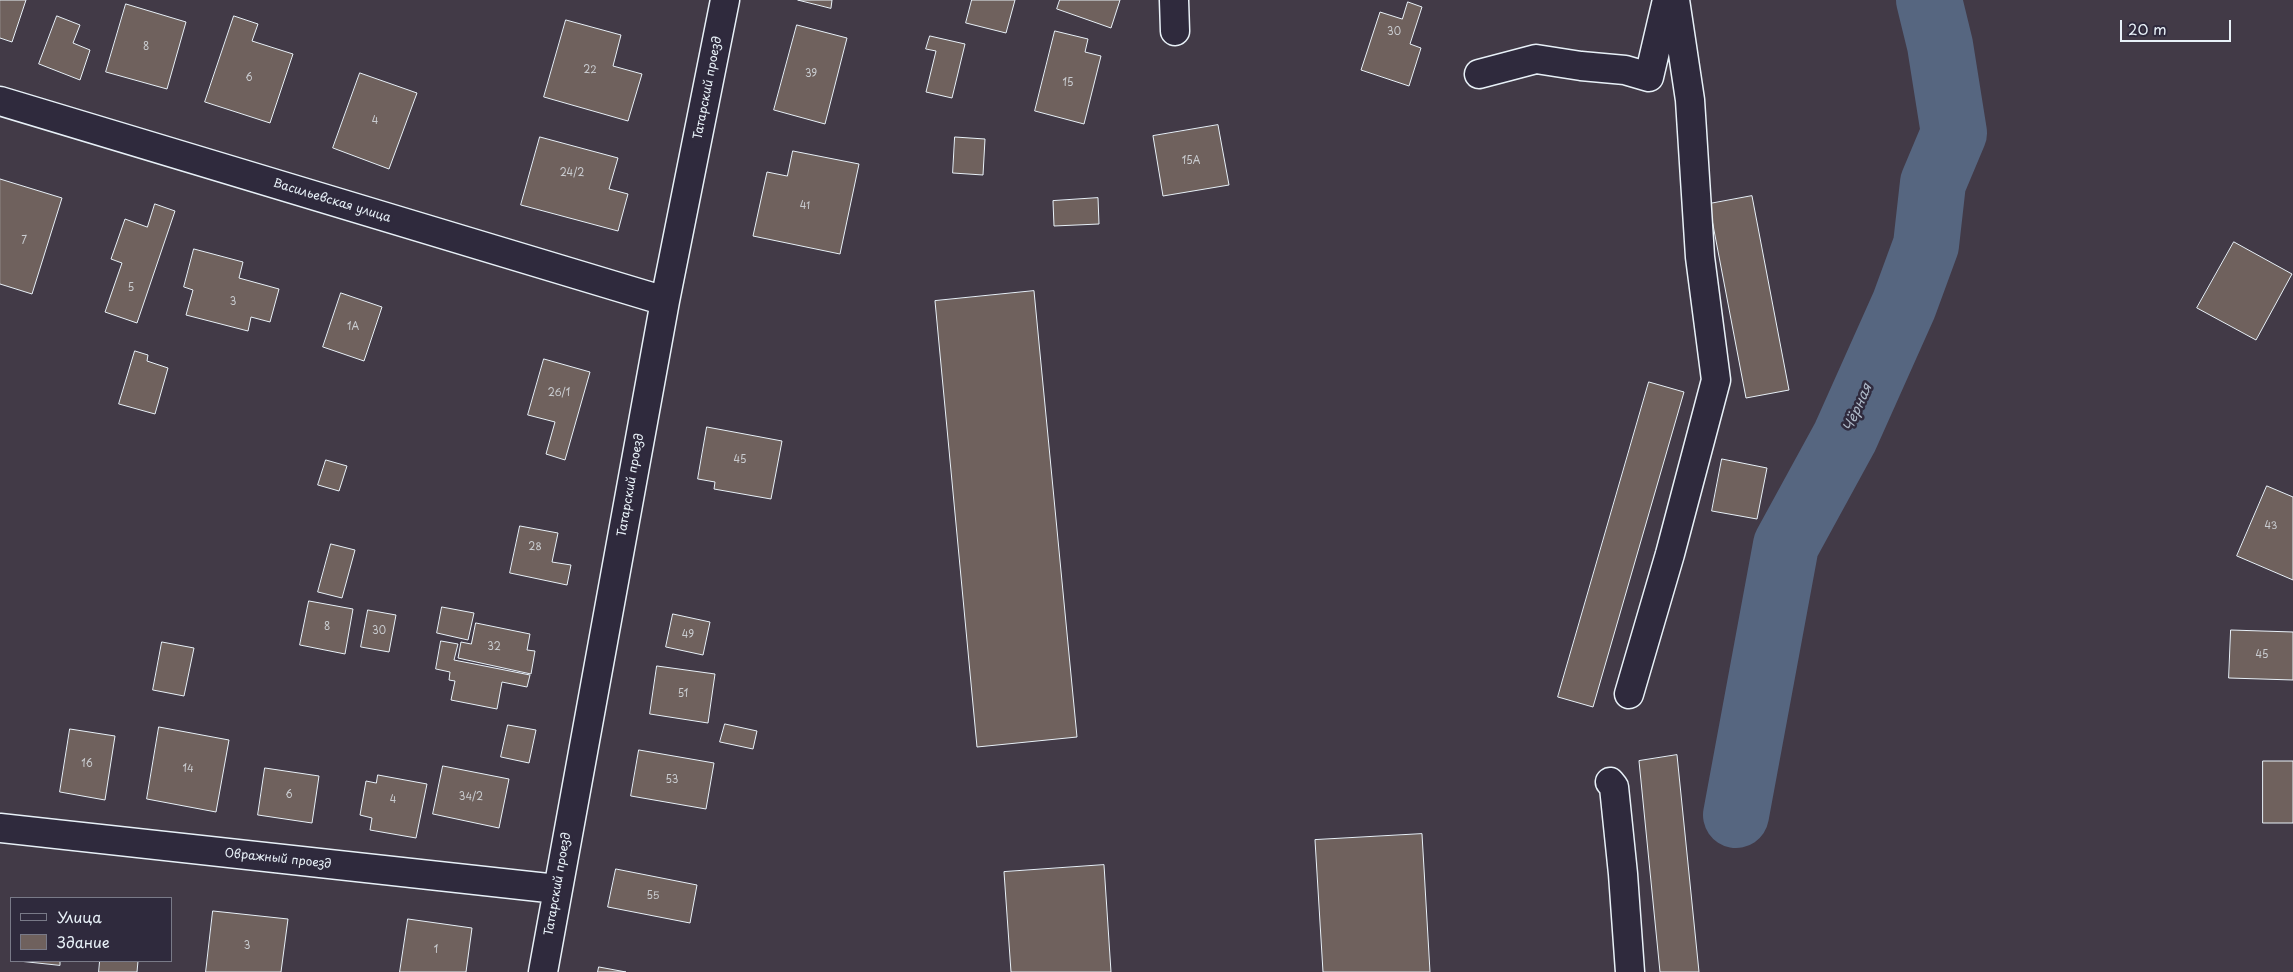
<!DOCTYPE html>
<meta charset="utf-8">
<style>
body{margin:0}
#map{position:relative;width:2293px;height:972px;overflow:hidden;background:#423a47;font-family:"Playpen Sans",sans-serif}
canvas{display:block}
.legend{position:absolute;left:10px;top:897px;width:162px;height:65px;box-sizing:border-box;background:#2f2a3d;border:1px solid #797a88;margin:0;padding:6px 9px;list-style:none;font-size:15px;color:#e8f1f8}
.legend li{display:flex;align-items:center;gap:10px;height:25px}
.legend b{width:25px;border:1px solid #797a88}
.scale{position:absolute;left:2120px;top:20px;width:111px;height:22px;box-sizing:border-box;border:2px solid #e8f1f8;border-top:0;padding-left:6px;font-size:15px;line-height:18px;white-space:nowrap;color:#e8f1f8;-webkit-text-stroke:4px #2f2a3d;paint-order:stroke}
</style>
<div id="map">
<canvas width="2293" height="972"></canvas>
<ul class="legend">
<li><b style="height:6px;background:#2f2a3d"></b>Улица</li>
<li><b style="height:14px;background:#6f615d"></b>Здание</li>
</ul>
<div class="scale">20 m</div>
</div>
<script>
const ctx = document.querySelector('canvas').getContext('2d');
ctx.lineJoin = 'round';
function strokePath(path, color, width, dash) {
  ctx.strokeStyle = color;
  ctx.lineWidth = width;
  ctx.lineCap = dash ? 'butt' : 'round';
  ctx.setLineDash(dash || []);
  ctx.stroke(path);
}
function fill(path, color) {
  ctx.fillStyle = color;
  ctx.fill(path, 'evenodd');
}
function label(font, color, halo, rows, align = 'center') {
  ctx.font = font + ' "Playpen Sans",sans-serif';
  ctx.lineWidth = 5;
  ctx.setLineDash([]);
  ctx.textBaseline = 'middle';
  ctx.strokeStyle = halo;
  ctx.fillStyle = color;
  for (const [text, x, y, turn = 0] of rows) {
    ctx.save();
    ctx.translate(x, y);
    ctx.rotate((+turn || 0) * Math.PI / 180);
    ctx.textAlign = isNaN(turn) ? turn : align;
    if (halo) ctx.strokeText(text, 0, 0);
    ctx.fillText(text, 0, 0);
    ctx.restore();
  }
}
strokePath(new Path2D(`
 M1736,815L1786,545L1845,437L1904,305L1926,245L1933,183L1954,133L1940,45L1929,0`), '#566680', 66);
const building = new Path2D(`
 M0,0H26L12,42L0,38Z
 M798,0H832L831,8Z
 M972,0H1015L1006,33L966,23Z
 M1060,0H1120L1111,28L1057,9Z
 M1408,2L1422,7L1410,44L1421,48L1409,86L1361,70L1380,12L1402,19Z
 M126,4L186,22L167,89L106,72Z
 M57,16L80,25L73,43L90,50L80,80L39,64Z
 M234,16L258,24L252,41L293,54L270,123L205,102Z
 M566,20L621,35L613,66L642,74L628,121L544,97Z
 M797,25L847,38L825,124L774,110Z
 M1055,31L1088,39L1085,52L1101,56L1084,124L1035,111Z
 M930,36L965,44L952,98L926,92L936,51L926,49Z
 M360,73L417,93L389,169L333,148Z
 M1218,125L1229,185L1163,196L1153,136Z
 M540,137L618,158L609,189L628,194L618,231L521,205Z
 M955,137L985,139L983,175L953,173Z
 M793,151L859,164L840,254L753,236L767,172L787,176Z
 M0,179L62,198L32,294L0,284Z
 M1752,196L1789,390L1746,398L1709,204Z
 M1098,198L1099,224L1054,226L1053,201Z
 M155,204L175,211L137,323L105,312L122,263L111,259L125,219L147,227Z
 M2234,242L2292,274L2256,340L2197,308Z
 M194,249L243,262L239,278L279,289L270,322L251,317L248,331L186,315L193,290L184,287Z
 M1034,291L1077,737L977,747L935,301Z
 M341,293L382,307L364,361L323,347Z
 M135,351L148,355L147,361L168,368L155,414L119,404Z
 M544,359L590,372L565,460L546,454L555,422L528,415Z
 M1649,382L1684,392L1593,707L1558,697Z
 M707,427L782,441L771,499L714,489L715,482L698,479Z
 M1722,459L1767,468L1757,519L1712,511Z
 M326,460L347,466L339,491L318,485Z
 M2267,486L2293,497V580L2237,556Z
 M520,526L558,533L552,562L571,565L567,585L510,573Z
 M331,544L355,550L342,598L318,592Z
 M309,601L353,609L345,654L300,645Z
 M442,607L474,613L468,640L437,633Z
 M368,610L396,615L389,652L361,647Z
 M673,614L710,622L703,655L666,647Z
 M476,623L530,634L527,650L535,651L531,674L458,658L461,642L471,644Z
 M2231,630L2293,632V680L2229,678Z
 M441,641L458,644L454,660L530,675L527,687L502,682L497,709L451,700L455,681L449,680L450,672L436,669Z
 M162,642L194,648L184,696L153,690Z
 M657,666L715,674L708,723L650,714Z
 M725,724L757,731L753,749L720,742Z
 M508,725L536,730L529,763L501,757Z
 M159,727L229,740L216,812L147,799Z
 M70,729L115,736L105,800L60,792Z
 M639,750L714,763L706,809L631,796Z
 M1677,755L1699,972H1660L1639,761Z
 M2263,761H2293V823H2263Z
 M443,766L509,779L499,828L433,814Z
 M265,768L319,776L312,823L258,815Z
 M378,775L427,784L416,838L370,830L372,818L360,815L366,781L376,783Z
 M1422,834L1430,972H1323L1315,840Z
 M1104,865L1111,972H1011L1004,872Z
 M616,869L697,885L690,923L608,907Z
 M213,911L288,919L281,972H206Z
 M408,919L472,928L466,972H400Z
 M19,961H60V965Z
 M100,961H138L137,972H99Z
 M599,967L626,972H598Z`);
fill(building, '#6f615d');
strokePath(building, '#e8f1f8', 1);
const minor = new Path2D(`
 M1174,0L1175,31
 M1479,74L1536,59L1581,66L1625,70L1649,77L1667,0
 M0,101L665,301
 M1629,694L1670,554L1716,380L1700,257L1690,100L1675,0
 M1610,782L1614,787L1623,874L1630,972
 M0,828L557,889
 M543,972L665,301L725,0`);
strokePath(minor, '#e8f1f8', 31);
strokePath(minor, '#2f2a3d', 28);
label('10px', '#cacdd1', null, [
 ["30",1394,32],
 ["8",146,47],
 ["22",590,70],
 ["39",811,74],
 ["6",249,78],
 ["15",1068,83],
 ["4",375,121],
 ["15А",1191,161],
 ["24/2",572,173],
 ["41",805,206],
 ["7",24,241],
 ["5",131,288],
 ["3",233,302],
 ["1А",353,327],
 ["26/1",559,393],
 ["45",740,460],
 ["43",2271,526],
 ["28",535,547],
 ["8",327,627],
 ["30",379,631],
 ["49",688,635],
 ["32",494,647],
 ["45",2262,655],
 ["51",683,694],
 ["16",87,764],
 ["14",188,769],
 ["53",672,780],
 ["6",289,795],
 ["34/2",471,797],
 ["4",393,800],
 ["55",653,896],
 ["3",247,946],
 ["1",436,950]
]);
label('12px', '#e8f1f8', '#2f2a3d', [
 ["Татарский проезд",708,88,-79],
 ["Васильевская улица",332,201,17],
 ["Татарский проезд",631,485,-80],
 ["Овражный проезд",278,859,6],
 ["Татарский проезд",558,884,-80]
]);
label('italic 14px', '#aeb9c8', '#2f2a3d', [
 ["Чёрная",1858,408,-66]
]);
</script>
